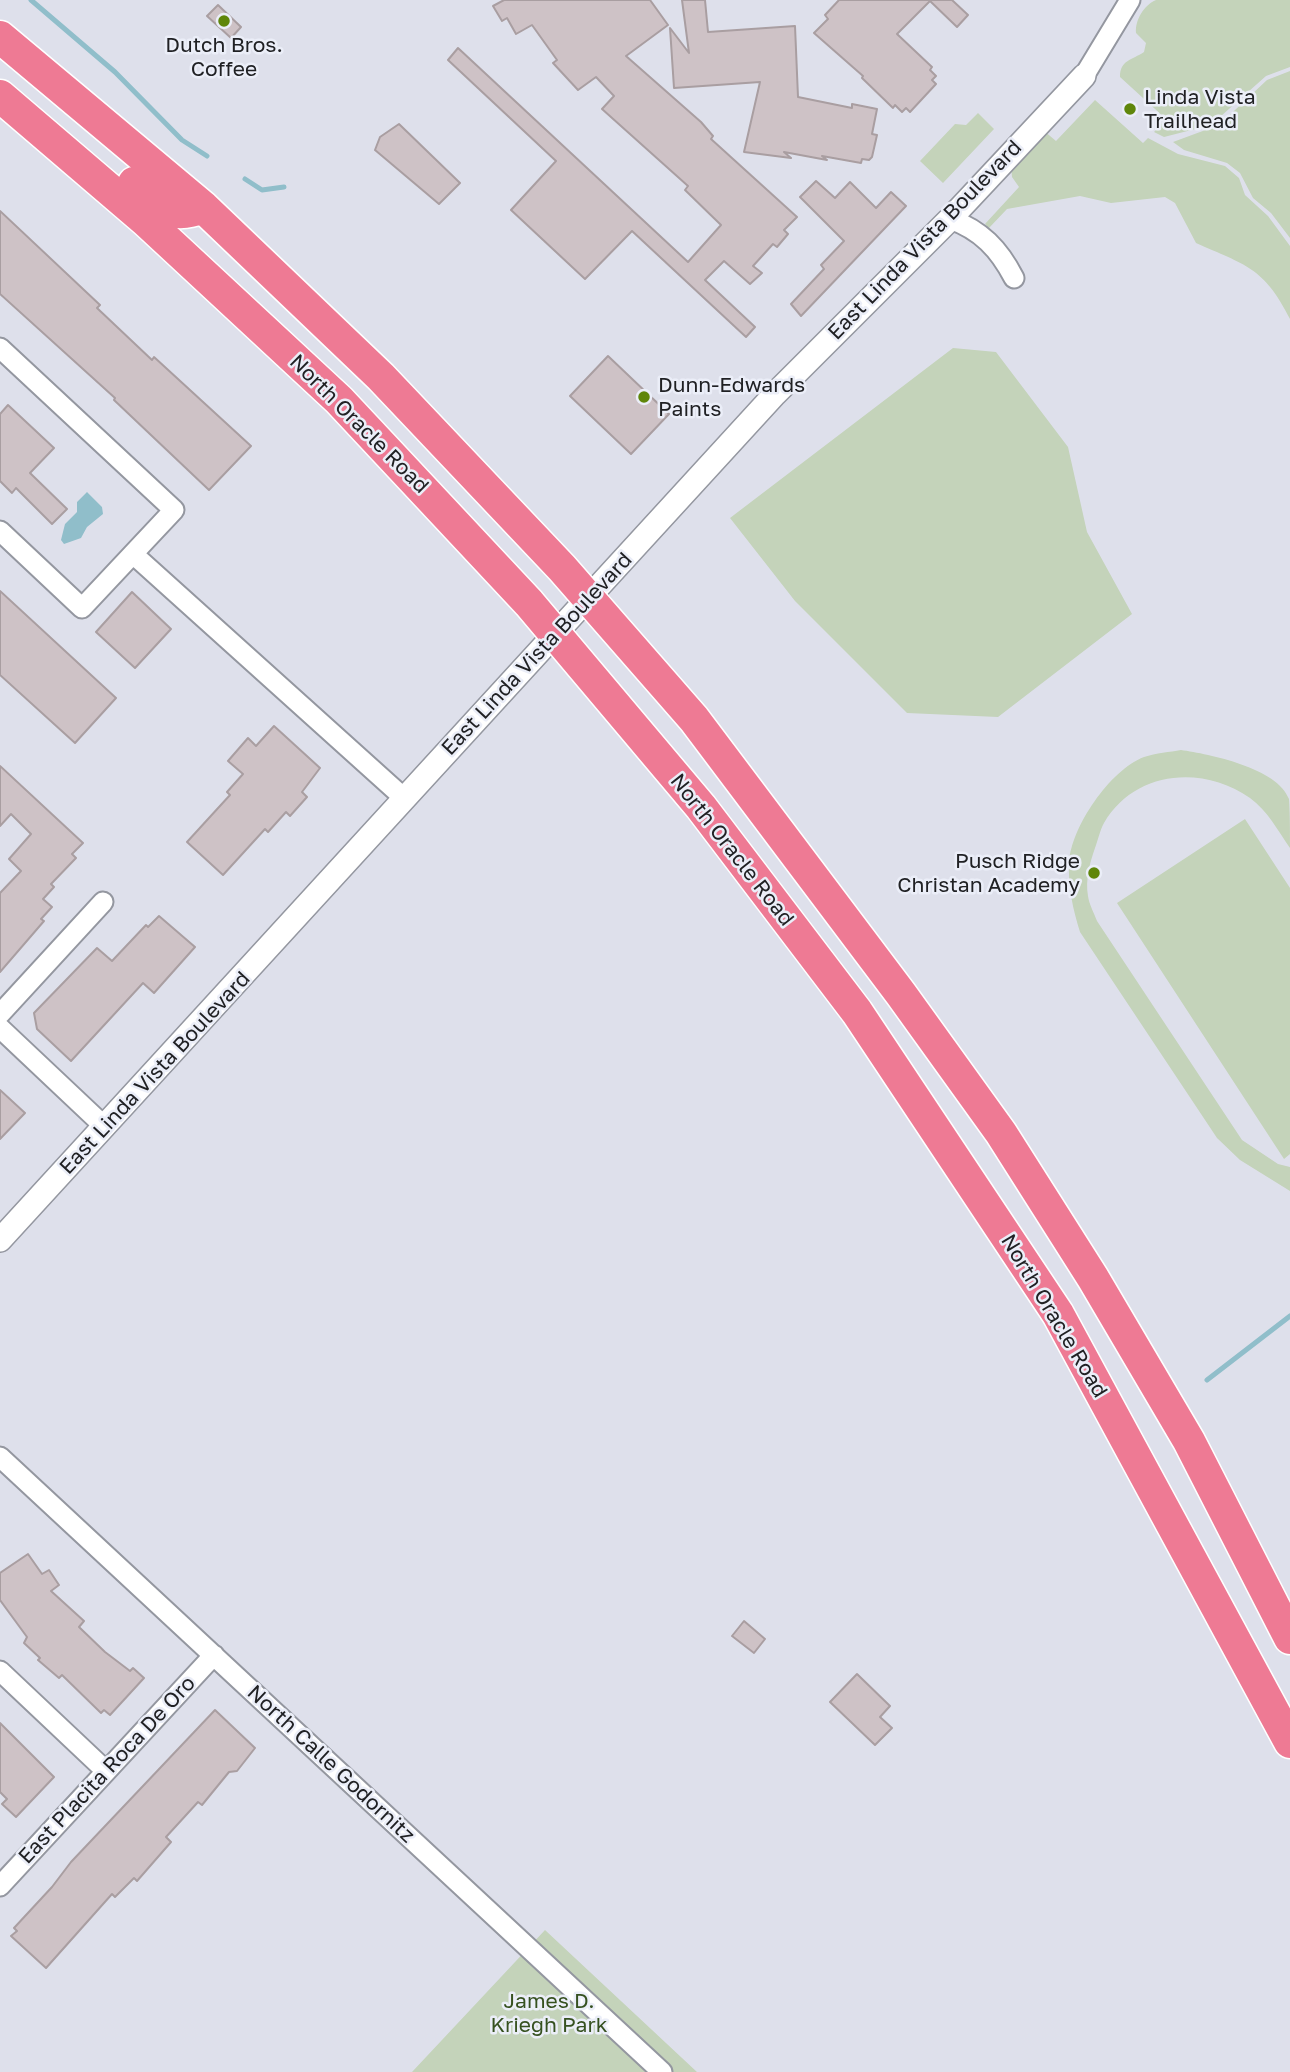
<!DOCTYPE html>
<style>
body{margin:0}
canvas{display:block;background:#dee0eb}
</style>
<canvas width="1290" height="2072"></canvas>
<script>
const ctx = document.querySelector('canvas').getContext('2d');
ctx.lineJoin = 'round';
function fill(path, color) {
  ctx.fillStyle = color;
  ctx.fill(path, 'evenodd');
}
function strokePath(path, color, width, dash) {
  ctx.strokeStyle = color;
  ctx.lineWidth = width;
  ctx.lineCap = dash ? 'butt' : 'round';
  ctx.setLineDash(dash || []);
  ctx.stroke(path);
}
function label(font, color, halo, rows, align = 'center') {
  ctx.font = font + ' "Golos Text",sans-serif';
  ctx.lineWidth = 5;
  ctx.setLineDash([]);
  ctx.textBaseline = 'middle';
  ctx.strokeStyle = halo;
  ctx.fillStyle = color;
  for (const [text, x, y, turn = 0] of rows) {
    ctx.save();
    ctx.translate(x, y);
    ctx.rotate((+turn || 0) * Math.PI / 180);
    ctx.textAlign = isNaN(turn) ? turn : align;
    if (halo) ctx.strokeText(text, 0, 0);
    ctx.fillText(text, 0, 0);
    ctx.restore();
  }
}
fill(new Path2D(`
 M1290,0V67L1266,76L1211,125L1164,137L1154,132L1166,119L1120,77C1120,60 1132,60 1144,52L1146,43L1136,33C1135,20 1144,5 1156,0Z
 M1290,71V238L1271,213L1253,198L1240,173L1227,163L1184,150L1173,142L1219,125L1267,80Z
 M1095,100L1143,143L1148,138L1178,154L1225,166L1239,178L1245,195L1268,216L1290,246V319C1264,267 1245,265 1196,243L1175,203L1165,197L1111,203L1080,196L1007,209L989,228L985,224L1019,187L1012,177L1011,165L1043,130L1056,141Z
 M978,113L994,129L943,183L920,161L955,124L966,125Z
 M953,348L996,352L1068,447L1087,532L1132,614L998,717L907,713L795,601L730,518Z
 M1181,750C1209,754 1278,768 1289,799C1290,812 1290,834 1290,848C1278,831 1268,811 1250,798C1203,765 1135,770 1104,823C1100,830 1098,840 1095,848C1090,862 1085,880 1088,896C1089,904 1094,913 1097,921L1242,1140L1278,1164L1290,1167V1191L1240,1160L1217,1138L1080,932C1073,909 1068,888 1069,863C1071,827 1110,770 1144,757C1156,753 1170,752 1181,750Z
 M1245,819L1290,888V1154L1284,1159L1117,903Z
 M545,1930L697,2072H412Z`), '#c4d3ba');
fill(new Path2D(`
 M87,492L102,507L103,514L87,527L81,538L64,544L61,540L65,524L77,512V502Z`), '#90beca');
strokePath(new Path2D(`
 M31,0L115,72L182,140L207,156
 M245,179L262,190L284,187
 M1207,1380L1290,1316`), '#90beca', 5);
const building = new Path2D(`
 M504,0H650L668,25L626,56L701,122L713,136L711,139L797,217L784,230L788,234L777,247L773,244L753,266L762,273L750,284L724,261L705,280L755,327L746,337L632,231L585,279L511,210L556,161L448,60L458,48L688,262L721,225L685,190L688,186L602,109L614,96L596,77L578,90L553,63L557,60L532,25L516,34L507,18L502,21L493,6Z
 M682,0H705L708,32L795,26L798,97L852,108V104L877,109L872,134L877,135L872,157L869,160L862,159L861,163L822,156L827,160L784,152L791,158L744,152L760,82L674,88L670,28L689,53Z
 M839,0H952L968,15L957,27L930,1L897,34L932,67L930,70L936,76L932,80L936,84L910,112L906,108L902,112L895,105L893,108L862,78L863,76L814,33L828,19L825,15Z
 M218,5L241,27L231,38L207,16Z
 M399,124L460,183L439,204L375,150L380,137Z
 M816,181L835,198L850,182L876,208L891,192L906,206L801,316L791,304L824,269L821,265L844,241L800,197Z
 M0,211L100,305L97,308L152,360L154,357L251,446L209,490L114,400L115,398L0,294Z
 M608,356L669,414L631,454L570,396Z
 M8,405L54,448L30,473L67,509L52,524L16,488L12,493L0,481V414Z
 M0,591L116,698L75,743L0,675Z
 M132,592L171,629L135,668L96,632Z
 M274,726L320,768L302,792L307,797L290,816L286,812L268,832L265,829L223,875L187,842L230,795L227,792L243,774L228,761L248,738L256,746Z
 M0,766L83,843L72,854L76,858L51,884L54,887L43,899L52,907L41,919L44,921L0,972V893L21,871L9,859L31,834L11,814L0,826Z
 M159,916L195,947L154,993L143,983L71,1061L37,1029L34,1013L97,948L112,961L146,925L148,927Z
 M0,1090L25,1113L0,1139Z
 M28,1554L42,1574L49,1570L59,1585L51,1591L84,1621L79,1627L105,1652L130,1671L133,1668L144,1678L110,1715L104,1710L101,1713L62,1675L59,1678L38,1660L40,1658L24,1643L27,1637L0,1600V1573Z
 M744,1621L765,1639L754,1653L732,1636Z
 M857,1674L890,1706L880,1717L892,1728L875,1745L830,1702Z
 M215,1710L255,1748L237,1771L229,1772L202,1805L198,1802L166,1837L171,1842L137,1881L134,1878L115,1897L112,1894L46,1968L11,1936L17,1931L14,1928L52,1887L71,1862Z
 M0,1723L54,1777L16,1817L2,1804L7,1799L0,1792Z`);
fill(building, '#cec2c6');
strokePath(building, '#a99ea1', 2);
const minor = new Path2D(`
 M1084,76L1130,0
 M950,219C981,230 999,249 1014,278
 M0,348L174,510L82,608L0,531
 M133,554L404,798
 M0,1014L103,902
 M0,1028L105,1127
 M0,1457L662,2072
 M0,1671L106,1771
 M0,1886L214,1655`);
const tertiary = new Path2D(`
 M0,1240L775,394L950,219L1084,76`);
const trunk = new Path2D(`
 M0,37L203,207L381,377L562,568L694,719L901,994L1001,1133L1093,1278L1189,1441L1290,1638
 M0,96L145,220L339,400L529,603L701,807L857,1012L1058,1314L1290,1742
 M134,183C160,205 169,221 203,207`);
strokePath(minor, '#9497a0', 23);
strokePath(tertiary, '#9497a0', 26);
strokePath(trunk, '#fff', 35);
strokePath(minor, '#fff', 19);
strokePath(tertiary, '#fff', 23);
strokePath(trunk, '#ee7a94', 32);
for (const [x, y, r, color] of [
 [224,21,7,"#5f860a"],
 [1130,109,7,"#5f860a"],
 [644,397,7,"#5f860a"],
 [1094,873,7,"#5f860a"]
]) {
  const dot = new Path2D();
  dot.arc(x, y, r, 0, 2 * Math.PI);
  ctx.fillStyle = color;
  ctx.fill(dot);
  strokePath(dot, '#ebeef8', 2.5);
}
label('21px', '#202124', '#ebeef8', [
 ["Dutch Bros.",224,45,"center"],
 ["Coffee",224,69,"center"],
 ["Linda Vista",1144,97],
 ["Trailhead",1144,121],
 ["Dunn-Edwards",658,385],
 ["Paints",658,409],
 ["Pusch Ridge",1080,861,"right"],
 ["Christan Academy",1080,885,"right"]
], 'left');
label('21px', '#202124', '#ebeef8', [
 ["East Linda Vista Boulevard",925,240,-46],
 ["North Oracle Road",359,424,45],
 ["East Linda Vista Boulevard",537,654,-47],
 ["North Oracle Road",732,850,52],
 ["East Linda Vista Boulevard",155,1073,-47],
 ["North Oracle Road",1054,1316,59],
 ["North Calle Godornitz",331,1764,43],
 ["East Placita Roca De Oro",107,1770,-47]
]);
label('21px', '#365120', '#ebeef8', [
 ["James D.",549,2001],
 ["Kriegh Park",549,2025]
]);
</script>
